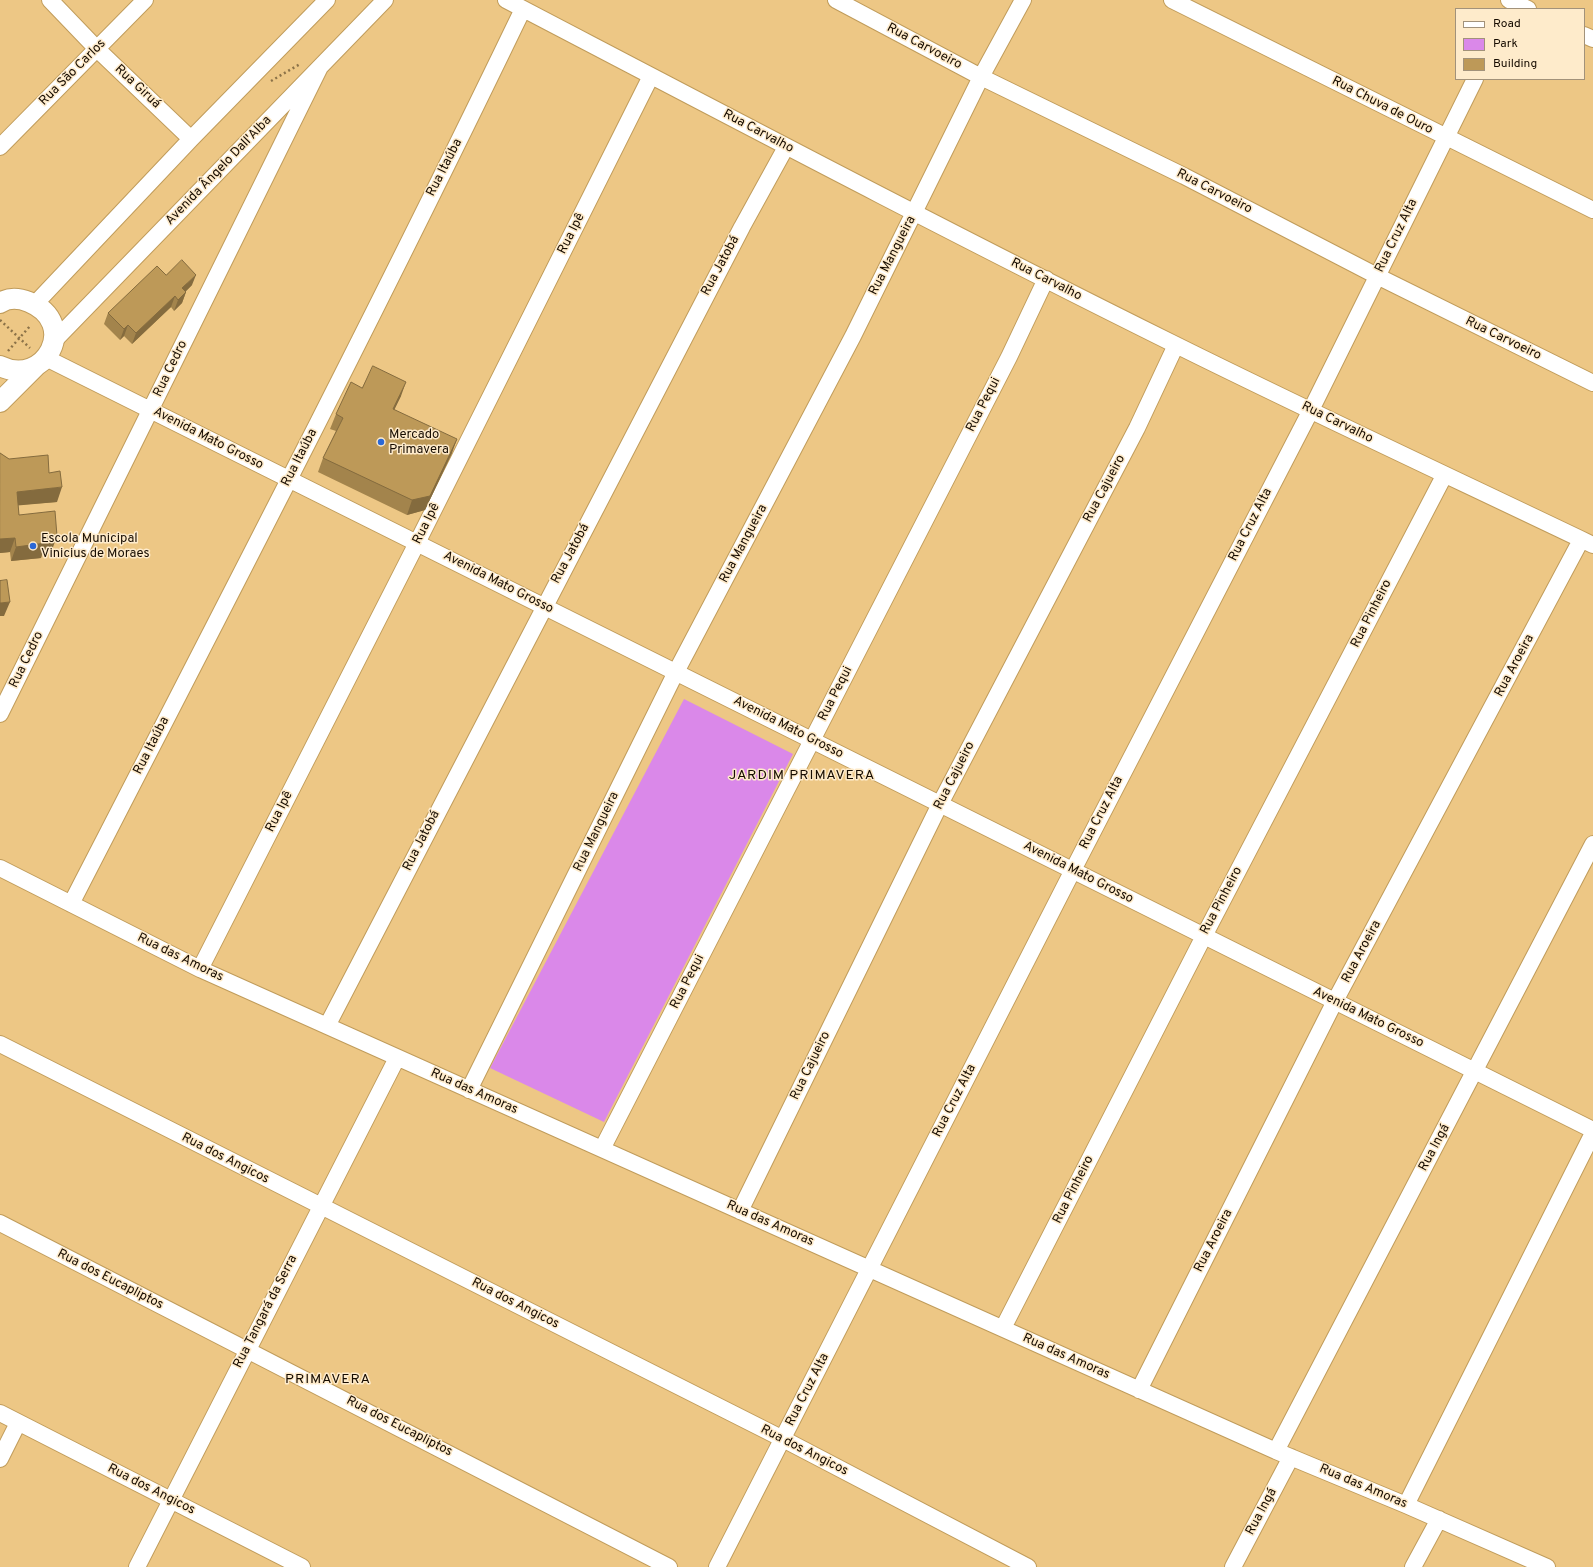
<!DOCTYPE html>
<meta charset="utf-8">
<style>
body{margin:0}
#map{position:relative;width:1593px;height:1567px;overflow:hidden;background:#edc785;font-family:Overpass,sans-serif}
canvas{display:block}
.legend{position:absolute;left:1455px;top:8px;width:130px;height:72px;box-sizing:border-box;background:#feebcb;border:1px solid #a2927a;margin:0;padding:5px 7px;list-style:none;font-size:12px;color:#170c00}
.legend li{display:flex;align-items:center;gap:8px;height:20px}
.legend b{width:20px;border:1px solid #a2927a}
</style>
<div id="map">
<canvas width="1593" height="1567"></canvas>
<ul class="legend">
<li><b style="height:5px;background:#fff"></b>Road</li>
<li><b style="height:11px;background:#da88e9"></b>Park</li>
<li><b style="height:11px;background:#bd9958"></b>Building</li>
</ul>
</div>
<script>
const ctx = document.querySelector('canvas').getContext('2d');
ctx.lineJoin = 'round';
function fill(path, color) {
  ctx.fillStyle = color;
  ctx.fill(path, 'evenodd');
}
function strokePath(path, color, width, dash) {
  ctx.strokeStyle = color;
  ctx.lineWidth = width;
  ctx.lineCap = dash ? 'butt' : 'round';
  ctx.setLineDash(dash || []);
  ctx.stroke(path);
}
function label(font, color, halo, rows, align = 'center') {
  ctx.font = font + ' Overpass,sans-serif';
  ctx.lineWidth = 3;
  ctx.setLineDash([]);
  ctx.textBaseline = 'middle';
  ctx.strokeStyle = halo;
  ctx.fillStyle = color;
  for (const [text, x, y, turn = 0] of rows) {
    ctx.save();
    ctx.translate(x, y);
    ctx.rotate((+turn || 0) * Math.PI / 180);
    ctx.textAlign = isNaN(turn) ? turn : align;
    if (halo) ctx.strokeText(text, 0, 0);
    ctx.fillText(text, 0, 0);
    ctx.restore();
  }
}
fill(new Path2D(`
 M684,699L793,754L604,1122L490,1068Z`), '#da88e9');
const minor = new Path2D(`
 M50,0L97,49L191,139
 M506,0C728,116 950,233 1174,344C1313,413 1453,478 1593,545
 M836,0L981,77L1184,176L1377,276L1593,383
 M1172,0L1593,210
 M1509,0L1528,9
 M1584,35L1593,39
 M0,147L145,0
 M35,304L191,139L327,0
 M54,341L385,0
 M46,358L1593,1130
 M0,714L320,67
 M0,868L200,969L1276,1451L1406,1505L1547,1567
 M71,904C224,607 378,310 523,9
 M200,969L417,543L651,76
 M327,1026L742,227L786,147
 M0,1044L783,1439L1028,1567
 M469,1090L676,672L853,336L981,77L1023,0
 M602,1149L1009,357L1046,279
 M740,1211L940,804L1137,428L1176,345
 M0,1223L669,1567
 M1003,1328L1204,936L1444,476
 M1139,1390L1335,1001L1581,540
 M0,1413L302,1567
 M1276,1451L1593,844
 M0,1459L18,1423
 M1406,1505L1593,1133
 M137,1567L397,1058
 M717,1567L1073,870L1311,410L1475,79
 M1233,1567L1291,1457
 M1413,1567L1439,1519`);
const major = new Path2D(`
 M0,303C9,297 19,298 29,302C80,323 45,388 0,366
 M0,402L36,366`);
strokePath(minor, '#c09c5b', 18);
strokePath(major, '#c09c5b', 22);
strokePath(new Path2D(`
 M271,81L300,64
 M0,320L30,348
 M8,351L31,325`), '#8b7248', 2.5, [2, 3]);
strokePath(minor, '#fff', 16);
strokePath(major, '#fff', 20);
fill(new Path2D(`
 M166,275L192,285L186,291V292L182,303L174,311L171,307L132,344L124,336L120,340L104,324L108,313Z
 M362,388L401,396L394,409L452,453L425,510L407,515L318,472L323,458L336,431L330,429L336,414Z
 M0,453L9,459L49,473L57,502L18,505L19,515L52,550L43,551L41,558L11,561L10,552L0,553Z`), '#a3844c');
fill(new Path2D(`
 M196,275L192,285L178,299L182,288Z
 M186,292L182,303L174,311L178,300Z
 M175,296L171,307L132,344L136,333Z
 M128,325L124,336L120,340L124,329Z
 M406,382L401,396L388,423L393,409Z
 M457,439L452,453L425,510L407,515L412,500Z
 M62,487L57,502L12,506L17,492Z
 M57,536L52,550L43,551L41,558L11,561L16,547L45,537Z
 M15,538L10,552L0,553V539Z
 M10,602L4,616H0V603Z`), '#846b3e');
const building = new Path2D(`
 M182,260L196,275L182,288L186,292L178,300L175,296L136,333L128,325L124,329L108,313L157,266L166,275Z
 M373,366L406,382L393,409L457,439L430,496L412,500L323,458L343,418L336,414L351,382L362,388Z
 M0,453L9,459L48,455L49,473L60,471L62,487L17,492L19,515L55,511L57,536L45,537L46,543L16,547L15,538L0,539Z
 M7,580L10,602L0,603V581Z`);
fill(building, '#bd9958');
strokePath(building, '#846b3e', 1);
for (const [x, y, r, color] of [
 [381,442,4,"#2b68d6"],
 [33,546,4,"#2b68d6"]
]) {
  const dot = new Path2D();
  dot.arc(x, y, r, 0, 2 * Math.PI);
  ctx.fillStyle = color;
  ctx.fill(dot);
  strokePath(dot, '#feebcb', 1.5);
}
label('13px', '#170c00', '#feebcb', [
 ["Rua Carvoeiro",924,47,28],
 ["Rua São Carlos",73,73,-45],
 ["Rua Giruá",137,87,43],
 ["Rua Chuva de Ouro",1382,106,27],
 ["Rua Carvalho",758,132,28],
 ["Rua Itaúba",445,168,-63],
 ["Avenida Ângelo Dall'Alba",219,171,-46],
 ["Rua Carvoeiro",1214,192,27],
 ["Rua Ipê",572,234,-63],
 ["Rua Cruz Alta",1397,236,-64],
 ["Rua Mangueira",893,256,-63],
 ["Rua Jatobá",721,266,-62],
 ["Rua Carvalho",1046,280,27],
 ["Rua Carvoeiro",1503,339,26],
 ["Rua Cedro",171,369,-64],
 ["Rua Pequi",984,405,-63],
 ["Rua Carvalho",1337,423,26],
 ["Avenida Mato Grosso",208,439,27],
 ["Rua Itaúba",300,458,-63],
 ["Rua Cajueiro",1105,489,-62],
 ["Rua Ipê",427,524,-63],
 ["Rua Cruz Alta",1251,525,-63],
 ["Rua Mangueira",744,544,-62],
 ["Rua Jatobá",571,554,-62],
 ["Avenida Mato Grosso",498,583,27],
 ["Rua Pinheiro",1372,614,-63],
 ["Rua Cedro",27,660,-64],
 ["Rua Aroeira",1515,666,-62],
 ["Rua Pequi",836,694,-63],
 ["Avenida Mato Grosso",788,728,27],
 ["Rua Itaúba",152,746,-63],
 ["Rua Cajueiro",955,776,-63],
 ["Rua Ipê",280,812,-63],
 ["Rua Cruz Alta",1102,813,-63],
 ["Rua Mangueira",597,832,-64],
 ["Rua Jatobá",422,841,-63],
 ["Avenida Mato Grosso",1078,873,27],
 ["Rua Pinheiro",1222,901,-62],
 ["Rua Aroeira",1362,952,-62],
 ["Rua das Amoras",180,958,26],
 ["Rua Pequi",688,982,-63],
 ["Avenida Mato Grosso",1368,1018,26],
 ["Rua Cajueiro",811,1066,-64],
 ["Rua das Amoras",474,1092,24],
 ["Rua Cruz Alta",955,1101,-63],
 ["Rua Ingá",1435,1148,-62],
 ["Rua dos Angicos",225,1159,27],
 ["Rua Pinheiro",1074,1190,-63],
 ["Rua das Amoras",770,1224,24],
 ["Rua Aroeira",1214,1241,-63],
 ["Rua dos Eucapliptos",110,1280,27],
 ["Rua dos Angicos",515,1304,27],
 ["Rua Tangará da Serra",266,1312,-63],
 ["Rua das Amoras",1066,1357,24],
 ["Rua Cruz Alta",808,1390,-63],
 ["Rua dos Eucapliptos",399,1427,27],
 ["Rua dos Angicos",804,1451,27],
 ["Rua das Amoras",1363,1487,23],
 ["Rua dos Angicos",151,1490,27],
 ["Rua Ingá",1262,1512,-62]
]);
label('13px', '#170c00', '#feebcb', [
 ["Mercado",389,435],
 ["Primavera",389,450],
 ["Escola Municipal",41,539],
 ["Vinicius de Moraes",41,554]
], 'left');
ctx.letterSpacing = '1px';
label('14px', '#170c00', '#feebcb', [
 ["JARDIM PRIMAVERA",802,776],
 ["PRIMAVERA",328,1380]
]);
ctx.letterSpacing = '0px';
</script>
